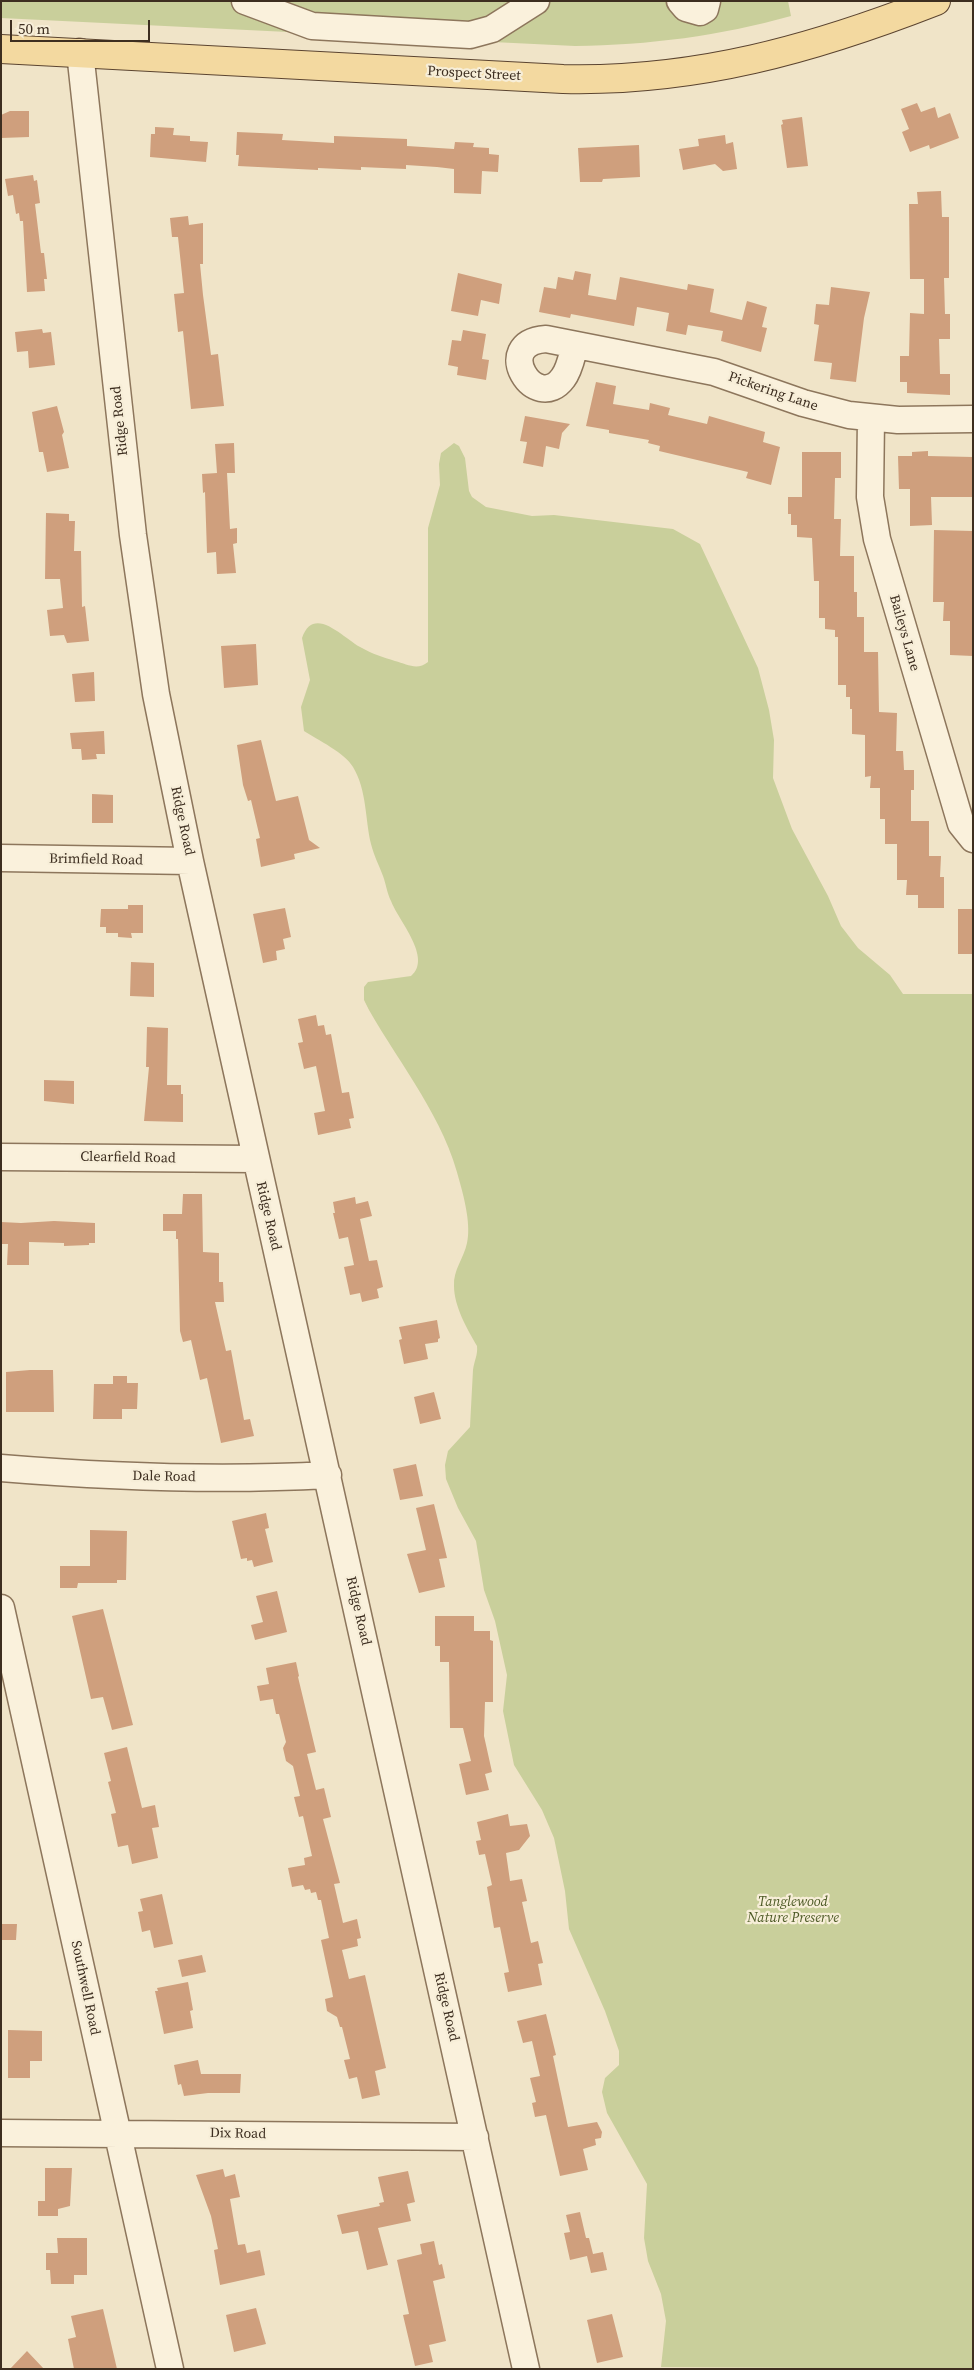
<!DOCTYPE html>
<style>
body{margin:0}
#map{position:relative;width:974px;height:2370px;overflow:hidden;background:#f0e4c8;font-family:"Source Serif 4",serif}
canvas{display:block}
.frame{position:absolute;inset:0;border:2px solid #3d2e20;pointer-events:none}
.scale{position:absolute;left:10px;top:20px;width:140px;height:22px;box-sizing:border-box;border:2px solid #3d2e20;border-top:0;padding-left:6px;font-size:15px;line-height:18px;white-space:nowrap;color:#3d2e20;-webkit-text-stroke:4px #f7eed8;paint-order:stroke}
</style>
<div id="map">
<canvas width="974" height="2370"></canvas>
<div class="frame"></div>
<div class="scale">50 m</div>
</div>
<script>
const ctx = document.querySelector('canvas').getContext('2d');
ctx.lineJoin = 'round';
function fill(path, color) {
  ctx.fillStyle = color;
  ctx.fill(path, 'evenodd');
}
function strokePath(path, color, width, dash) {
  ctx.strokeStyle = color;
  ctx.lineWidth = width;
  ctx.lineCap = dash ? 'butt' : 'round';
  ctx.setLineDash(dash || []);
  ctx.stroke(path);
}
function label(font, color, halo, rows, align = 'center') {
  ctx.font = font + ' "Source Serif 4",serif';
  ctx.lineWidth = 4.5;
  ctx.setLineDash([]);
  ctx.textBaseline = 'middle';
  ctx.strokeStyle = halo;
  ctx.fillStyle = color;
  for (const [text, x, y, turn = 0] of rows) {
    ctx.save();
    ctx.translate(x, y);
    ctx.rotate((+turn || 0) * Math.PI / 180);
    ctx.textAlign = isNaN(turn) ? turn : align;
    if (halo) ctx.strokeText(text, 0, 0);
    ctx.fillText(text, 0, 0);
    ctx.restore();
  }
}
fill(new Path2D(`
 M1,1H788L791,16C720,36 649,45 575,46L1,18Z
 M454,443L459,446L465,458L469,491L472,497L486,507L532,516L554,515L673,529L700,544L758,668L769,710L774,740L773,778L792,829L828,896L841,926L858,948L890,975L903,994H973V2369L661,2367L666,2321L661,2294L648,2261L644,2238L647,2184L607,2113L602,2092L605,2078L619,2065V2051L605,2011L569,1929L565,1891L554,1838L542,1810L514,1765L503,1711L507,1675L495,1621L484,1590L476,1541L458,1508L446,1479L445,1465L448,1451L470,1427C471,1407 472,1389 473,1370C474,1361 478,1355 477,1346C467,1329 454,1306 454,1286C453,1270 464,1258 467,1243C471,1226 465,1201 460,1183C445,1119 401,1066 369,1010L364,1000V987L368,982L411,976C433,958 398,920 391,901C387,893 386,884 383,876C379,865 374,856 371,844C365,819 367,790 353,767C345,753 318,740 304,731L301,707L310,680L302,638C314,603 345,640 362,648C372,654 383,657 395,661C407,664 417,671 428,662V528L440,485L439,464L441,453Z`), '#c9cf9b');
fill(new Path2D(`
 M917,103L921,112L935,107L938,118L950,113L959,138L930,149L929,145L910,152L902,132L909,129L901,109Z
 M10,111H29V137L1,138V115Z
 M802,117L808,166L787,168L781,125L783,124L782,120Z
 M155,127L174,128L173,135L190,136V141L208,142L206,162L150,157L151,134H155Z
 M237,132L283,134L282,140L334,143V136L407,139V146L454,149L455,142L474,143L473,147L489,148V154L499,155L498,172L482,171L481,194L454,193V169L437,167L406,165V169L361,167V170L318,168V170L238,166L239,155H236Z
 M725,135L726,144L733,142L737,169L723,171L715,164L683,170L679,149L699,146L698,139Z
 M639,145L640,177L603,179L602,182H580L578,148Z
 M33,175L34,181L37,180L40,203L35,204L41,253H44L47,279H44L45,291L27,292L23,221H20L19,213L16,214L13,195L8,196L5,179Z
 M941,191L942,217H949V278H944L945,314H950V339H939L940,374H950V395L907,393V382H900V356H909L910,313L924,314V279H910L909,204H918L917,192Z
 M188,216L189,225L203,223V264H200L203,295L211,355L218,354L224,406L191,409L183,331L178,332L174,294L184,293L178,237H172L170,218Z
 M575,271L591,274L588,295L616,300L620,277L687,290L688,284L714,289L710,312L742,320L747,301L767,307L762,327L767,328L761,352L721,341L723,331L688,325L686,335L666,331L669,313L637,307L634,326L571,314L570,318L539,312L544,287L556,289L558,277L573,280Z
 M458,273L502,284L499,304L481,300L478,316L451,311Z
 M831,287L870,292L864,318L856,382L830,379L832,363L814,361L819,325L814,324L816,304L829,305Z
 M42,329L43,333L51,332L55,365L29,368L28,351L17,352L15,332Z
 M463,330L486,334L482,359L489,360L486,380L457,375L458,367L448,365L452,340L461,341Z
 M596,382L616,386L613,404L649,410L650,403L670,408L668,415L707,424L709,416L765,432L763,442L780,447L771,485L746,478L748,472L659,451L660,446L648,443L649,440L609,433V430L586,426Z
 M57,406L64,432L62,435L69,468L47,472L43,452H39L32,412Z
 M525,416L570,424L562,433L559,449L546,446L543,467L523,463L527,442L520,441Z
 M234,443L235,473H227L230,529L237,528V543L233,544L236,573L217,574L216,552L207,553L205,492L203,493L202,474L217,473L215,444Z
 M928,451V456L973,457V497H931L932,525L910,526V489H899L898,456H912V452Z
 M802,452H841V478H835L834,519H841L840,556H854V592H857V617H864V652H878L879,712L897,713L896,751H903L904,770H914V790H911V821H929V856H941L940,877H944V908H918V895H906L907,880H897V844H885V819H880V788H870L871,776L865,777V735L852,734V709H850V697H846V685H838V637H835V630L825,629V618H819V581H814L812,538L797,537V525H791V514H788V497H802Z
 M46,513L69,514V521H75L74,551H81L82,607L85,606L89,641L67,643L64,635L50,636L47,610L63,608L60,579H45Z
 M934,530L973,531V656L950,655V621H943L944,602H933Z
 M256,644L258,685L224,688L221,646Z
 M94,672L95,701L75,702L72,674Z
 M104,731L105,754H96L97,759L82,760L81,749H72L70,733Z
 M261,740L276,801L298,796L309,840L320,848L294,854L295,859L261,867L256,839L260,838L251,800L248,801L243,785L237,745Z
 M92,794L113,795V823H92Z
 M128,905H143V933H131L132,938L118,937V933H106V927H100L101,909H128Z
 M285,908L291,937L283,939L285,949L276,951L277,960L263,963L253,914Z
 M958,909H973V954H958Z
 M131,962L154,963V997L130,996Z
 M316,1015L318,1026L324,1025L326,1035L331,1034L342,1093L349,1092L354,1118L349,1119L351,1128L318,1135L314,1113L325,1111L316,1066L304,1069L298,1043L303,1042L298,1019Z
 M147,1027L168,1028L167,1085H181V1094H183V1122L144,1121L149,1067H146Z
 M44,1080L74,1081V1104L44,1101Z
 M183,1194H202L203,1252L219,1253V1282H223L224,1302H215L226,1351L231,1350L244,1420L250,1419L254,1436L221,1443L207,1378L200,1380L191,1340L183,1342L180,1331L178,1239H176V1231H163V1214H182Z
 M355,1197L356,1204L368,1201L372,1216L360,1219L369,1261L377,1260L383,1287L377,1289L379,1298L362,1302L360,1293L350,1295L344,1267L354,1265L348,1237L339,1239L333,1213H335L333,1202Z
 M54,1221L95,1223V1243H89V1245L64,1246V1243L29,1242V1265H7L8,1244H1V1222L21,1223Z
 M437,1320L440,1338L438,1339V1342L425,1344L428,1359L404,1364L399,1340L402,1339L399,1327Z
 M30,1370H53L54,1412H6V1372Z
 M113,1376H127V1383H138L137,1409H122V1419H93L94,1384H113Z
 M434,1392L441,1419L420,1424L414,1397Z
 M416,1464L423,1496L400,1500L393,1469Z
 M434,1504L447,1558L439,1559L445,1587L419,1593L407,1554L426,1550L416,1508Z
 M266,1513L269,1528L265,1529L273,1562L254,1567L252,1560L247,1561V1558L241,1559L232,1521Z
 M90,1530L127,1531L126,1580H117V1583H78L77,1588H60V1566H90Z
 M277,1591L287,1632L255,1640L251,1625L263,1622L256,1596Z
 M103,1609L133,1725L112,1730L103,1697L91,1699L72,1616Z
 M435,1616H474V1631H490V1640L493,1641V1702H485L484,1736L492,1772L485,1774L489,1790L466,1795L459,1764L471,1761L463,1728H450L449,1662H440V1646H435Z
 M296,1662L299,1676L298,1677L316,1752L307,1754L316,1790L324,1788L331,1817L323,1819L340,1883L334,1884L343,1923L357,1919L361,1938L357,1939L358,1946L342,1950L349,1979L365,1975L386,2068L375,2071L380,2095L362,2099L357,2077L349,2079L344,2060L350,2059L342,2027H340L337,2017L327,2011L325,1999L333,1997L332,1991L321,1940L329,1938L321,1900H318L316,1892L311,1893L310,1889L305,1890L303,1885L292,1887L288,1868L305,1865L304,1858L312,1856L303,1816L299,1817L294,1797L300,1796L293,1766L286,1761L283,1748L286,1742L279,1714H276L273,1699L260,1701L257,1686L269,1684L266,1668Z
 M127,1747L142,1808L155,1805L159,1827L152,1828L158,1858L132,1864L128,1845L118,1847L111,1814L116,1813L108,1782L111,1781L104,1753Z
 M508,1814L510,1826L527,1824L530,1836L519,1850L506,1853L510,1881L522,1879L527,1901L522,1902L531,1943L538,1941L543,1963L538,1964L542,1985L508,1992L504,1973L509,1972L500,1927L494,1928L487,1887L492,1885L485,1854L479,1855L476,1841L481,1840L477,1822Z
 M162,1894L173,1944L154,1948L150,1930L142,1932L138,1912L143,1911L140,1899Z
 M1,1924H17L16,1940H1Z
 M202,1955L206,1972L182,1977L178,1960Z
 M188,1982L193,2010L190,2011L193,2028L164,2034L155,1991H158L157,1988Z
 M546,2014L556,2055L553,2056L568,2127L597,2122L602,2132L601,2138L595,2139L596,2145L583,2149L588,2170L560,2176L546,2115L535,2117L532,2103L536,2102L530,2078L540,2076L532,2041L523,2043L517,2021Z
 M8,2030L42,2031V2061H30V2078H8Z
 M198,2060L201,2074H241L240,2093H208L184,2096L181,2084L178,2085L174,2065Z
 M45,2168H72L70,2206L58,2209V2216H38V2201H45Z
 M223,2169L225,2177L235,2174L240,2197L230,2199L238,2245L245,2244L247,2253L260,2250L265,2275L220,2285L214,2250L218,2249L211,2216L196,2175Z
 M408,2171L415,2202L407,2204L411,2221L378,2228L388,2265L367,2270L358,2231L342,2234L337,2215L380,2206L379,2203L384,2202L378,2177Z
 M580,2212L586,2238H589L593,2254L603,2252L607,2270L591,2273L587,2256L570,2260L564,2233L570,2232L566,2215Z
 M57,2238H87V2275H74V2284H51L50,2270H46V2253H58Z
 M434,2241L439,2265L442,2264L445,2278L433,2281L446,2341L429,2345L433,2362L415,2366L403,2315L409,2314L397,2260L422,2254L420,2244Z
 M256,2308L266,2344L234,2352L226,2315Z
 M103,2309L117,2369H74L68,2339L76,2337L71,2316Z
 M612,2314L623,2357L597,2363L587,2320Z
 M27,2351L44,2369H10Z`), '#cf9f7d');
const minor = new Path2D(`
 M245,1L312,26L470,35L492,29L536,1
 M680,1L686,8L700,12L705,9L707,1
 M80,52L133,535L156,694L190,861L526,2369
 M575,345C572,355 570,369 563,378C536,415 490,343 546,339L714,372L803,403L849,415L898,420L973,419
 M871,418L870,497L877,539L961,824L973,839
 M1,858L190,861
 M1,1157L255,1159
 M1,1468C110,1477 219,1481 328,1475
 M1,1608L170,2369
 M1,2133L475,2137`);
const major = new Path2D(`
 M1,49L563,79C696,82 813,49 936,1`);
strokePath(minor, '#8d765c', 29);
strokePath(major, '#5b4430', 30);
strokePath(minor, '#faf1dc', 26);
strokePath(major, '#f3d9a0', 28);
label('14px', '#3d2e20', '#f7eed8', [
 ["Prospect Street",474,74,3],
 ["Pickering Lane",773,392,19],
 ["Ridge Road",120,421,-96],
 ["Baileys Lane",904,633,74],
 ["Ridge Road",182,821,78],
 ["Brimfield Road",96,860,1],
 ["Clearfield Road",128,1158,1],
 ["Ridge Road",268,1216,77],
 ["Dale Road",164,1477,1],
 ["Ridge Road",358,1611,77],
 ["Southwell Road",85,1988,78],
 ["Ridge Road",446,2007,77],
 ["Dix Road",238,2134,1]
]);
label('italic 14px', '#4d5a26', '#f7eed8', [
 ["Tanglewood",793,1902],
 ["Nature Preserve",793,1918]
]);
</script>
